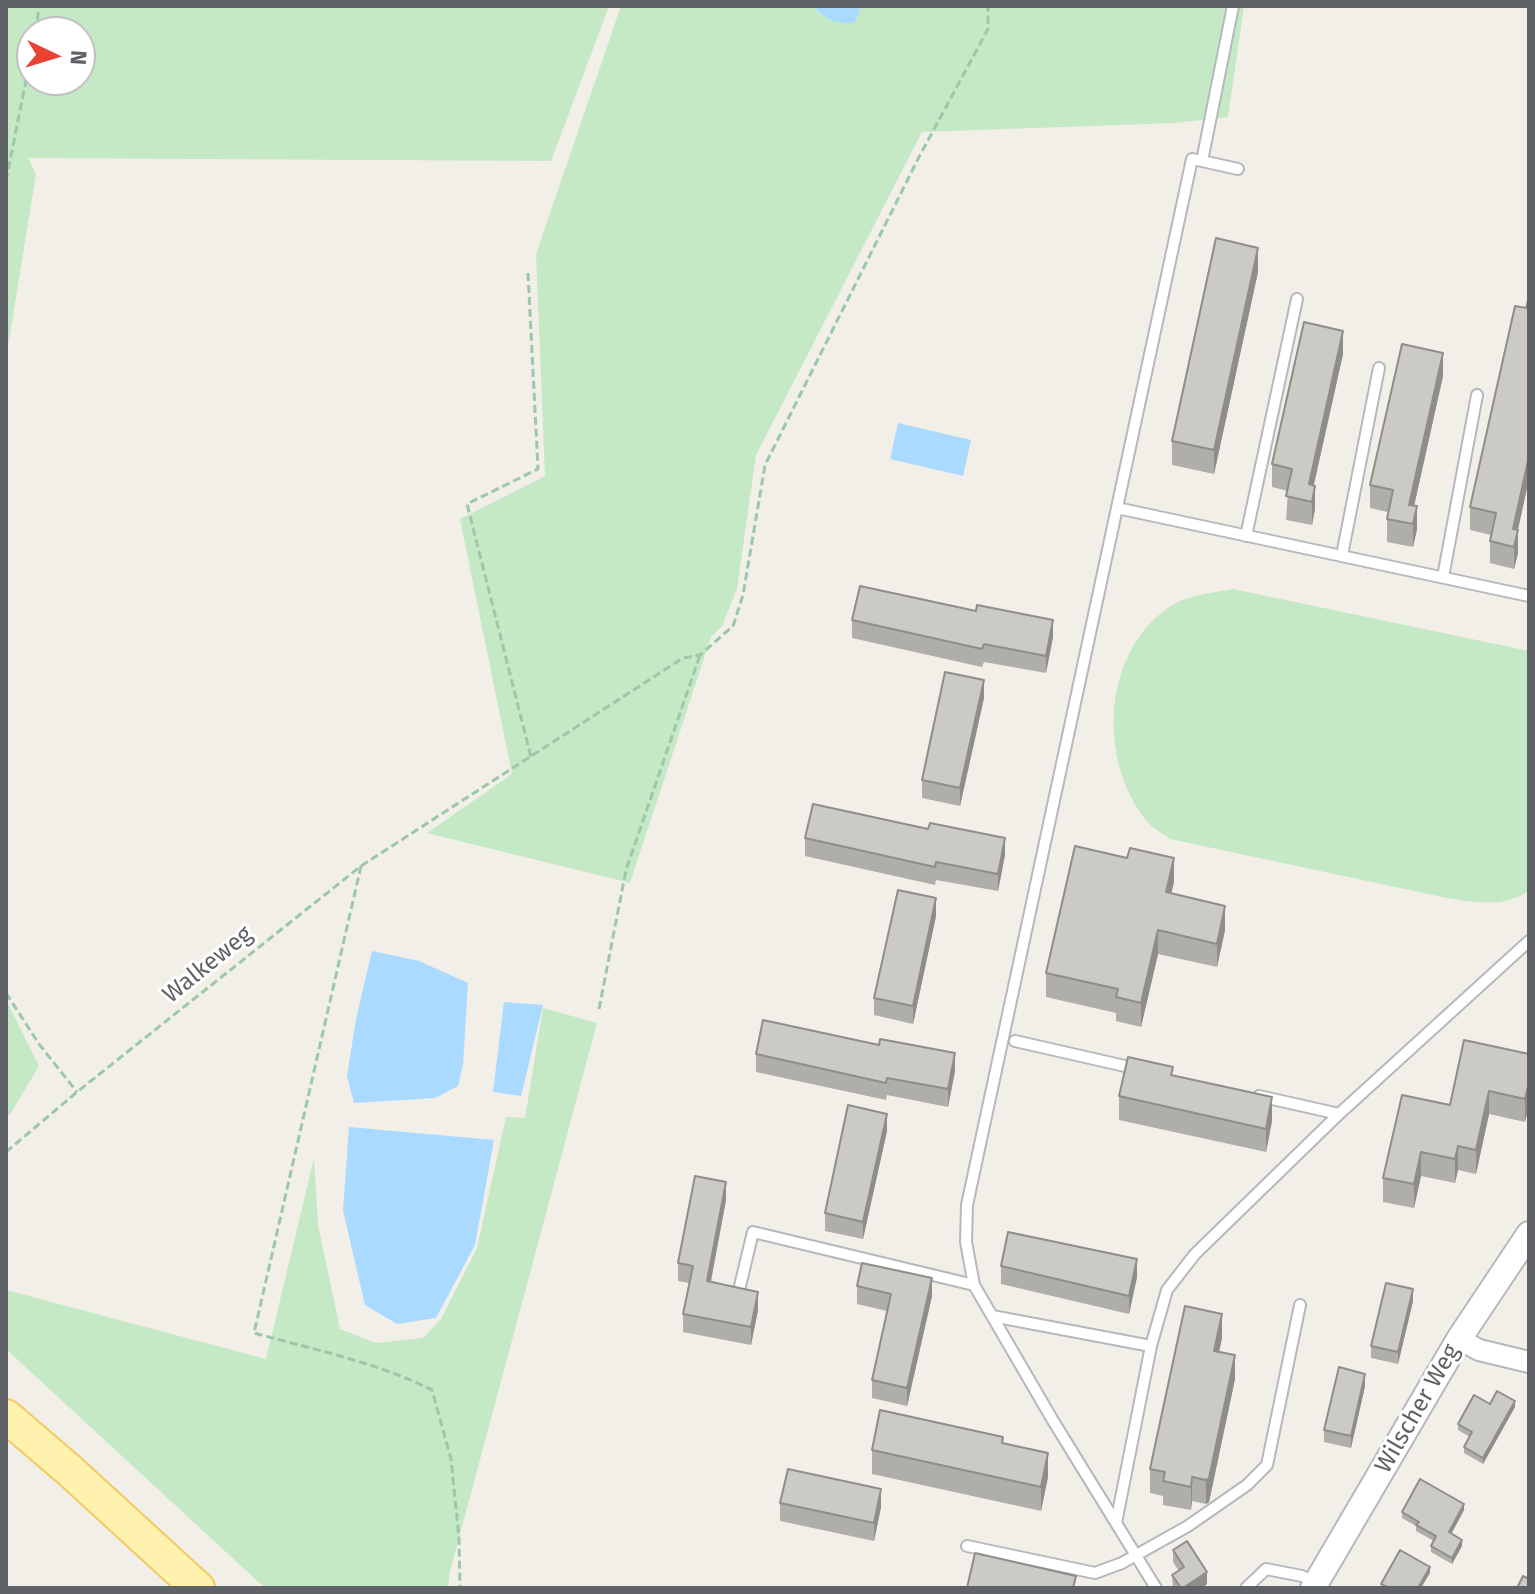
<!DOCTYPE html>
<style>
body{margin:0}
#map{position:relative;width:1535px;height:1594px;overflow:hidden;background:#f1efe8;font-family:"Fira Sans",sans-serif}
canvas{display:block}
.frame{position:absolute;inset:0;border:8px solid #5f6368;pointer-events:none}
.north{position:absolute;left:16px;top:16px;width:80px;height:80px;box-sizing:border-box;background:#fff;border:2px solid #bfc1c3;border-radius:50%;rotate:94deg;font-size:22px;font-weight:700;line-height:32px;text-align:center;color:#5f6368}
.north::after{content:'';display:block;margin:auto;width:28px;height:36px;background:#ea4335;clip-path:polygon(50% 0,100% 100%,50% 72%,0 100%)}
</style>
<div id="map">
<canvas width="1535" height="1594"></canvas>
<div class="frame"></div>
<div class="north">N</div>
</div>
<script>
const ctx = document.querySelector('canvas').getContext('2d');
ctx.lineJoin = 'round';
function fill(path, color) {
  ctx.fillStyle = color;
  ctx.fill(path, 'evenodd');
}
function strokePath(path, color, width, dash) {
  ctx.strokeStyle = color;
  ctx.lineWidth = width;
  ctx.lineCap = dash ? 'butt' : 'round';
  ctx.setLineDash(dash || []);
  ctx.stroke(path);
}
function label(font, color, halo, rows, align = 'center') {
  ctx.font = font + ' "Fira Sans",sans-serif';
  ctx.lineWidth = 6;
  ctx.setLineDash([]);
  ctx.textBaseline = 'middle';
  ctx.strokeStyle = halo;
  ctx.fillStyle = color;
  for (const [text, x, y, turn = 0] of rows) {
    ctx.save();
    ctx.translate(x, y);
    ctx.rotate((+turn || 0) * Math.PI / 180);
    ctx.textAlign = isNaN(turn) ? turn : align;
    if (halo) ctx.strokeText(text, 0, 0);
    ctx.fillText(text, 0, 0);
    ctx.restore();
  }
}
fill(new Path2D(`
 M6,6H609L551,161L28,158L36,174L6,359ZM32,32H80V80H32Z
 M621,6H813L821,15L860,11L859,6H1244L1228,117L1174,123L922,132L756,455L737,589L722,626L711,637L630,883L427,833L512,774L460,519L545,476L536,254Z
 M1233,589L1529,651V891C1504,907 1480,903 1452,899L1170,839C1162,833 1152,828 1146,820C1098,760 1102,654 1168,608C1186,595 1212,593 1233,589Z
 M6,1000L39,1066L11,1113L6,1117Z
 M543,1008L597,1023L459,1538L450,1571L448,1588H265L6,1349V1290L266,1359L314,1158L318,1225L340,1329L376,1343L423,1338L441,1319L477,1248L506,1117L525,1118Z`), '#c5e8c5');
fill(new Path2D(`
 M813,6H859L860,11L854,23C836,24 825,20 813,6Z
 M898,423L971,440L963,476L890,459Z
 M372,951L419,961L468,983L463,1065L458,1086L435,1098L354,1103L347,1076L356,1019Z
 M504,1002L543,1005L521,1096L493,1092Z
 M349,1127L494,1140L475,1245L436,1318L397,1324L365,1305L343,1211Z`), '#aadaff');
const service = new Path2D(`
 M1202,161L1238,169
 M1117,508L1529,596
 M1246,536L1297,299
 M1342,555L1379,368
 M1443,577L1477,395
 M1015,1041L1138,1069
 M1259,1096L1339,1114
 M740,1286L753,1232L974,1285
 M992,1316L1151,1346
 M1116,1523L1151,1346L1167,1290L1195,1254L1339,1114L1529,941
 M967,1546L1095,1573L1122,1563L1188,1526L1247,1485L1267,1465L1300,1305
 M1156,1588L1052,1419L974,1285L966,1242L967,1205L1192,159L1202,161L1233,6
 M1246,1588L1266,1569L1302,1576L1315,1582`);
const minor = new Path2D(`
 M1459,1339L1479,1350L1529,1362`);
const tertiary = new Path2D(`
 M1313,1588L1459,1339L1529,1234`);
const primary = new Path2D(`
 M6,1416L69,1470L198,1588`);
strokePath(service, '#b5b8bc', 14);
strokePath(minor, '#b5b8bc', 24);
strokePath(tertiary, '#b5b8bc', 28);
strokePath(primary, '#f2c960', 36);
strokePath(new Path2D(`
 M36,32L39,6
 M6,181L32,50
 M528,273L538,469L467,504L531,757
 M361,866L254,1333C312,1349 379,1363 432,1390L451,1459L459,1538L460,1588
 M6,993L39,1044L77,1092
 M599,1009L626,870L700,655
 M6,1152L77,1092L361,866L683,658L700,655L733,626L743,595L765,465L919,157L988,29V6`), '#9cc7a9', 3, [8, 4]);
strokePath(service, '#fff', 10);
strokePath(minor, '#fff', 20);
strokePath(tertiary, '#fff', 24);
strokePath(primary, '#fff2af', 32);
fill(new Path2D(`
 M1258,272L1214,474L1172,465V441Z
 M1343,354L1314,485L1315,509L1312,525L1286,520L1288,491L1272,487V464Z
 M1443,376L1414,506L1417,529L1413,547L1387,542V519L1388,512L1370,508V485Z
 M1529,479L1518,530V553L1514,569L1490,563V541L1491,535L1470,530V507Z
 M852,620L1053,637L1046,673L984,662L982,667L852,638Z
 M984,698L960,806L922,798V780Z
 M805,838L1005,855L998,891L936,880L935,885L805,856Z
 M1174,882L1171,893L1225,930L1217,967L1158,954L1141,1027L1116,1021V1013L1046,997V973Z
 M936,916L913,1024L874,1015V998Z
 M756,1054L955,1071L948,1107L887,1095L886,1100L756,1072Z
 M1529,1054V1106L1525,1122L1489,1114L1476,1174L1458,1170L1455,1183L1421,1176L1414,1208L1383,1202V1178L1450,1105Z
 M1173,1075L1272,1121L1266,1152L1119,1120V1096Z
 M887,1131L863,1239L825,1231V1213Z
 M726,1200L711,1282L758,1310L751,1345L683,1332V1314L689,1283L678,1281V1263Z
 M1001,1266L1137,1277L1129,1314L1001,1284Z
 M857,1286L932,1296L907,1406L872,1398V1380L887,1311L857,1304Z
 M1413,1301L1398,1364L1371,1358V1346Z
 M1222,1338L1219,1352L1235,1379L1209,1502L1206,1504L1192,1501L1191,1510L1163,1505V1496L1150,1493V1469Z
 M1365,1386L1351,1448L1324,1442V1430Z
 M1490,1404L1515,1407L1483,1464L1464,1453V1447L1470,1437L1458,1430V1424Z
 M1003,1443L1048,1477L1041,1511L872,1474V1450Z
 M780,1503L881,1507L874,1541L780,1521Z
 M1464,1510L1451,1534L1462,1546L1452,1564L1431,1552V1546L1434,1541L1416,1531V1526L1402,1518V1512Z
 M1173,1550L1207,1584L1202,1588H1173L1172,1575L1179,1571L1173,1562Z`), '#afaea9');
fill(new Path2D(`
 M1258,248V272L1214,474V450Z
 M1343,331V354L1310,501L1309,484Z
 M1443,353V376L1410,524L1409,505Z
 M1529,456V479L1514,547L1513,529Z
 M1315,486V509L1312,525V502Z
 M1417,506V529L1413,547V524Z
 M1518,530V553L1514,569V547Z
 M1053,620V637L1046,673V656Z
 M984,680V698L960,806V788Z
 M1005,838V855L998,891V874Z
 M1174,858V882L1166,916V892Z
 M936,898V916L913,1024V1006Z
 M1225,906V930L1217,967V944Z
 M1158,930V954L1141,1027V1003Z
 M955,1053V1071L948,1107V1089Z
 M1529,1082V1106L1525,1122V1099Z
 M1489,1091V1114L1476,1174V1150Z
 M1272,1097V1121L1266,1152V1129Z
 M887,1114V1131L863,1239V1222Z
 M1458,1146V1170L1455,1183V1159Z
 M1421,1152V1176L1414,1208V1184Z
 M726,1182V1200L707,1300V1281Z
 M1137,1259V1277L1129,1314V1296Z
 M932,1278V1296L907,1406V1388Z
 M1413,1289V1301L1398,1364V1352Z
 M758,1292V1310L751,1345V1327Z
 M1222,1314V1338L1214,1375V1351Z
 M1235,1355V1379L1209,1502L1206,1504V1480Z
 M1365,1374V1386L1351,1448V1436Z
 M1515,1401V1407L1483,1464V1458Z
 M1048,1453V1477L1041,1511V1487Z
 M1192,1477V1501L1191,1510V1487Z
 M881,1489V1507L874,1541V1523Z
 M1464,1504V1510L1449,1538V1532Z
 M1462,1540V1546L1452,1564V1558Z
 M1430,1567V1573L1421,1588H1418Z
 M1207,1572V1584L1202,1588H1183Z`), '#8f8d8a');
const building = new Path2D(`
 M1216,238L1258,248L1214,450L1172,441Z
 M1529,297V456L1513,529L1518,530L1514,547L1490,541L1496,513L1470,507L1515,306L1526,308Z
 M1304,322L1343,331L1309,484L1315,486L1312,502L1286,496L1292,469L1272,464Z
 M1402,344L1443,353L1409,505L1417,506L1413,524L1387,519L1393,490L1370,485Z
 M860,586L976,611L977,605L1053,620L1046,656L984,644L982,649L852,620Z
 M945,672L984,680L960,788L922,780Z
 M813,804L928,829L930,823L1005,838L998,874L936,862L935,867L805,838Z
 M1075,846L1127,858L1130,848L1174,858L1166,892L1225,906L1217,944L1158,930L1141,1003L1116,997L1118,989L1046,973Z
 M898,890L936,898L913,1006L874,998Z
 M763,1020L879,1045L880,1039L955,1053L948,1089L887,1078L886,1083L756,1054Z
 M1464,1040L1529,1054V1082L1525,1099L1489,1091L1476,1150L1458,1146L1455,1159L1421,1152L1414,1184L1383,1178L1402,1095L1450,1105Z
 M1128,1057L1173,1067L1171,1075L1272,1097L1266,1129L1119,1096Z
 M848,1105L887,1114L863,1222L825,1213Z
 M695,1176L726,1182L707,1281L758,1292L751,1327L683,1314L693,1266L678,1263Z
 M1008,1232L1137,1259L1129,1296L1001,1266Z
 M862,1263L932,1278L907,1388L872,1380L891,1294L857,1286Z
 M1386,1283L1413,1289L1398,1352L1371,1346Z
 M1185,1306L1222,1314L1214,1351L1235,1355L1209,1478L1206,1480L1192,1477L1191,1487L1163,1481L1165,1472L1150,1469Z
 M1339,1367L1365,1374L1351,1436L1324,1430Z
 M1497,1391L1515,1401L1483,1458L1464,1447L1472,1432L1458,1424L1474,1395L1490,1404Z
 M880,1410L1003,1437L1002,1443L1048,1453L1041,1487L872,1450Z
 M788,1469L881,1489L874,1523L780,1503Z
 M1420,1479L1464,1504L1449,1532L1462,1540L1452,1558L1431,1546L1436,1536L1416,1525L1419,1522L1402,1512Z
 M1187,1541L1207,1572L1183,1588H1181L1172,1575L1184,1567L1173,1550Z
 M1400,1550L1430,1567L1418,1588H1389L1381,1584Z
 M975,1553L1076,1576L1073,1588H967Z
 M1523,1576L1529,1579V1588H1517Z`);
fill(building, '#cccac5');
strokePath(building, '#8f8d8a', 2);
label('24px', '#5f6368', '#fff', [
 ["Walkeweg",208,965,-39],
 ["Wilscher Weg",1418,1409,-60]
]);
</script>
